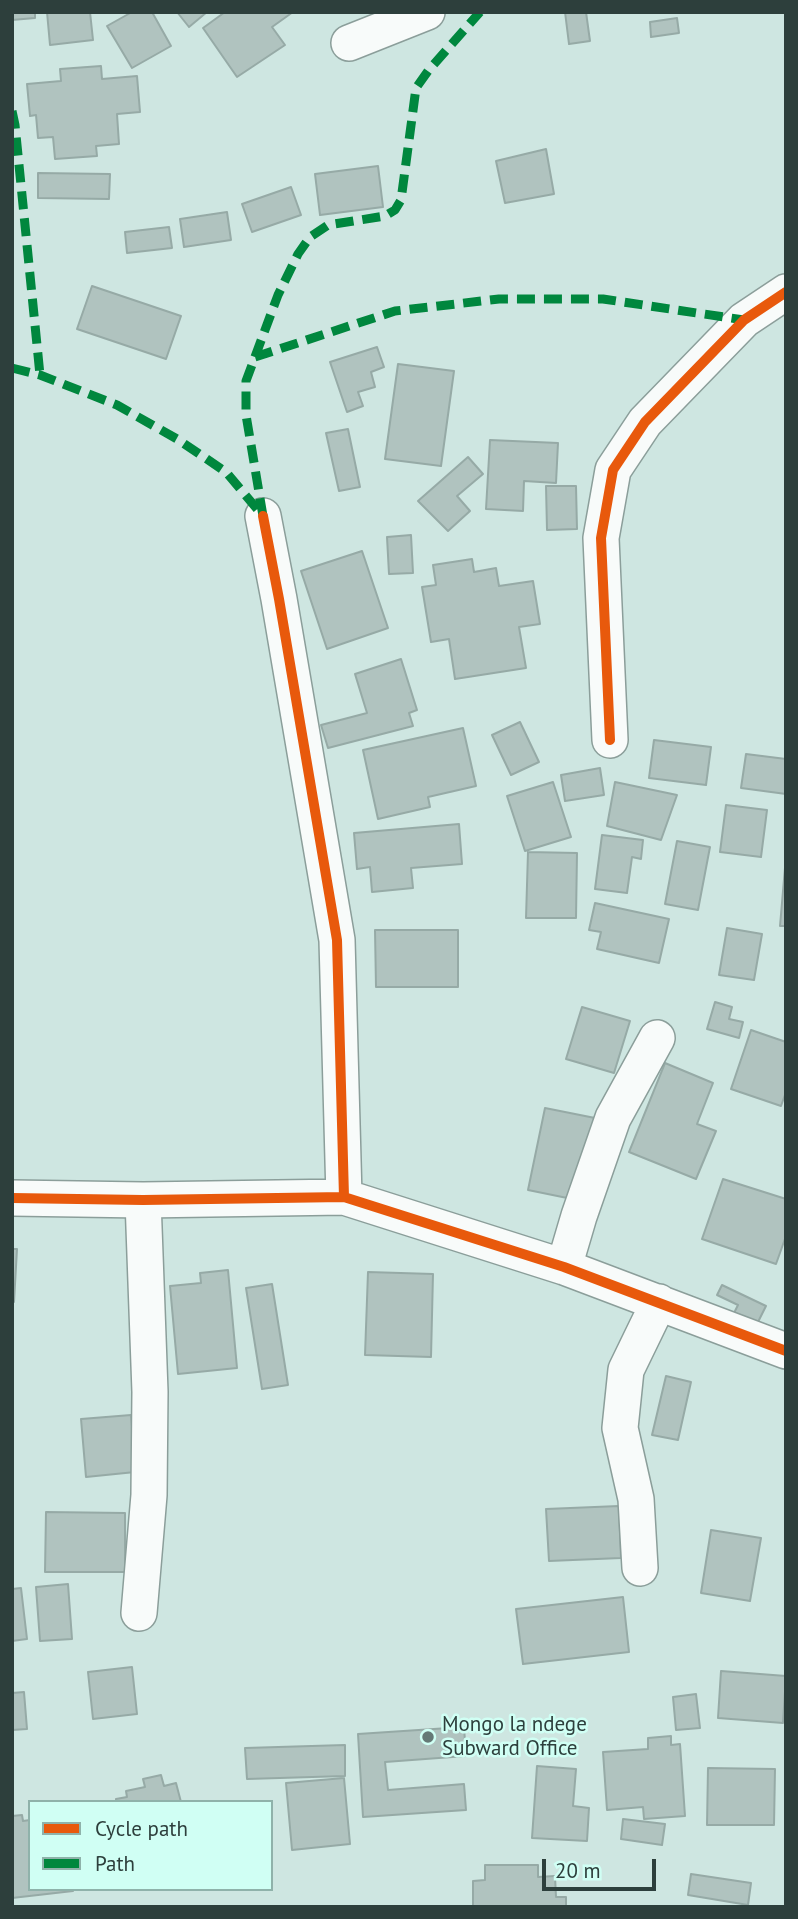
<!DOCTYPE html>
<style>
body{margin:0}
#map{position:relative;width:798px;height:1919px;overflow:hidden;background:#cee6e1;font-family:"PT Sans",sans-serif}
canvas{display:block}
.frame{position:absolute;inset:0;border:14px solid #2d3f3c;pointer-events:none}
.legend{position:absolute;left:28px;top:1800px;width:245px;height:91px;box-sizing:border-box;background:#d0fff4;border:2px solid #8fb2aa;margin:0;padding:9px 12px;list-style:none;font-size:21px;color:#2d3f3c}
.legend li{display:flex;align-items:center;gap:14px;height:35px}
.legend b{width:35px;border:2px solid #8fb2aa}
.scale{position:absolute;left:542px;top:1859px;width:114px;height:32px;box-sizing:border-box;border:4px solid #2d3f3c;border-top:0;padding-left:9px;font-size:21px;line-height:24px;white-space:nowrap;color:#2d3f3c;-webkit-text-stroke:5px #d0fff4;paint-order:stroke}
</style>
<div id="map">
<canvas width="798" height="1919"></canvas>
<div class="frame"></div>
<ul class="legend">
<li><b style="height:9px;background:#e8590c"></b>Cycle path</li>
<li><b style="height:9px;background:#00873e"></b>Path</li>
</ul>
<div class="scale">20 m</div>
</div>
<script>
const ctx = document.querySelector('canvas').getContext('2d');
ctx.lineJoin = 'round';
function fill(path, color) {
  ctx.fillStyle = color;
  ctx.fill(path, 'evenodd');
}
function strokePath(path, color, width, dash) {
  ctx.strokeStyle = color;
  ctx.lineWidth = width;
  ctx.lineCap = dash ? 'butt' : 'round';
  ctx.setLineDash(dash || []);
  ctx.stroke(path);
}
function label(font, color, halo, rows, align = 'center') {
  ctx.font = font + ' "PT Sans",sans-serif';
  ctx.lineWidth = 5;
  ctx.setLineDash([]);
  ctx.textBaseline = 'middle';
  ctx.strokeStyle = halo;
  ctx.fillStyle = color;
  for (const [text, x, y, turn = 0] of rows) {
    ctx.save();
    ctx.translate(x, y);
    ctx.rotate((+turn || 0) * Math.PI / 180);
    ctx.textAlign = isNaN(turn) ? turn : align;
    if (halo) ctx.strokeText(text, 0, 0);
    ctx.fillText(text, 0, 0);
    ctx.restore();
  }
}
const building = new Path2D(`
 M12,12H35V18L12,20Z
 M47,12H90L93,40L50,45Z
 M132,12H152L171,46L132,68L107,26Z
 M177,12H207L189,27Z
 M225,12H293L272,27L285,45L237,77L203,28Z
 M565,12H586L590,41L569,44Z
 M677,18L679,33L651,37L650,22Z
 M101,66L102,79L137,76L140,112L117,114L119,144L96,146L97,156L55,159L53,137L38,138L36,115L30,116L27,84L61,81L60,69Z
 M546,149L554,194L505,203L496,161Z
 M378,166L383,207L320,215L315,174Z
 M38,173L110,174L109,199L38,198Z
 M291,187L301,215L252,232L242,204Z
 M227,212L231,240L184,247L180,219Z
 M169,227L172,248L127,253L125,232Z
 M92,286L181,316L166,359L77,329Z
 M377,347L384,367L371,372L375,387L358,392L363,406L347,412L330,362Z
 M398,364L454,371L441,466L385,459Z
 M348,429L360,487L339,491L326,433Z
 M490,440L558,443L556,483L524,481L523,511L486,509Z
 M468,457L483,474L457,496L470,511L448,531L418,501Z
 M546,486H576L577,529L547,530Z
 M411,535L413,573L389,574L387,537Z
 M362,551L388,628L327,649L301,571Z
 M472,559L474,572L496,568L499,586L533,581L540,624L519,627L526,668L455,679L449,639L431,642L422,587L436,585L433,565Z
 M401,659L417,710L409,713L413,726L328,748L321,725L367,713L355,674Z
 M520,722L539,762L511,775L492,735Z
 M463,728L476,786L428,797L430,807L378,819L363,750Z
 M654,740L711,747L706,785L649,778Z
 M746,754L786,759V794L741,788Z
 M600,768L604,795L565,801L561,775Z
 M553,782L571,837L525,851L507,796Z
 M615,782L677,795L661,840L607,826Z
 M726,805L767,810L761,857L720,852Z
 M459,824L462,864L411,868L413,888L372,892L370,867L357,869L354,833Z
 M602,835L643,840L641,859L632,857L627,893L595,889Z
 M677,841L710,847L698,910L665,904Z
 M528,852L577,853L576,918H526Z
 M786,856V926H780Z
 M595,903L669,919L659,963L597,949L601,932L589,930Z
 M727,928L762,934L754,980L719,975Z
 M375,930H458V987H376Z
 M715,1002L732,1007L729,1019L743,1022L739,1038L707,1029Z
 M582,1007L630,1021L614,1073L566,1059Z
 M751,1030L786,1042V1092L781,1106L731,1089Z
 M665,1063L713,1083L697,1124L716,1131L696,1179L629,1152Z
 M545,1108L595,1118L577,1200L528,1190Z
 M723,1179L786,1199V1236L776,1264L702,1239Z
 M12,1249H17L14,1302H12Z
 M228,1270L237,1368L178,1374L170,1286L201,1283L200,1273Z
 M368,1272L433,1274L431,1357L365,1355Z
 M272,1284L288,1385L262,1389L246,1288Z
 M722,1285L766,1306L754,1330L731,1319L738,1305L717,1295Z
 M666,1376L691,1382L678,1440L652,1435Z
 M131,1415L133,1438L145,1471L86,1477L81,1419Z
 M619,1506L621,1558L549,1561L546,1509Z
 M46,1512L125,1513V1572H45Z
 M711,1530L761,1538L750,1601L701,1593Z
 M68,1584L72,1639L40,1641L36,1587Z
 M21,1588L27,1639L12,1641V1589Z
 M623,1597L629,1652L523,1664L516,1609Z
 M132,1667L137,1714L93,1719L88,1672Z
 M721,1671L786,1676L783,1723L718,1718Z
 M24,1692L27,1729L12,1730V1693Z
 M696,1694L700,1728L676,1730L673,1697Z
 M464,1727L466,1756L385,1762L388,1790L464,1784L466,1810L363,1817L358,1734Z
 M671,1736V1745L680,1744L685,1816L644,1819L643,1807L607,1810L603,1752L648,1749V1738Z
 M345,1745V1776L247,1779L245,1748Z
 M537,1766L576,1769L573,1806L589,1808L587,1841L532,1838Z
 M708,1768L775,1769L774,1825H707Z
 M161,1775L164,1786L176,1783L181,1802H116V1799L127,1797L126,1791L145,1787L143,1779Z
 M344,1778L350,1844L292,1850L286,1783Z
 M22,1815L23,1821L30,1820V1889H73V1891L12,1898V1816Z
 M623,1819L665,1824L662,1845L621,1839Z
 M485,1865H538V1877L555,1876L556,1897H566V1907H473V1881L485,1880Z
 M691,1874L751,1883L748,1905L688,1895Z`);
fill(building, '#b0c3bf');
strokePath(building, '#96aaa6', 2);
const minor = new Path2D(`
 M349,43L427,12
 M263,516L279,599L337,940L344,1197
 M610,740L601,538L613,470L645,422L744,320L786,292
 M12,1198L143,1200L344,1197L564,1267L786,1351
 M564,1267L579,1216L613,1118L657,1038
 M640,1568L636,1499L620,1428L626,1370L659,1302
 M139,1613L149,1495L150,1392L143,1200`);
strokePath(minor, '#8b9e9a', 38);
strokePath(minor, '#f8fbfa', 35);
strokePath(new Path2D(`
 M12,111L15,125L40,375
 M255,357L395,311L499,299H603L744,320
 M12,368L40,375L117,405L177,439L226,472L263,516
 M263,516L246,415V381L278,295L298,254L310,237L328,225L385,216L395,210L401,200L416,88L428,71L480,12`), '#00873e', 9, [18, 9]);
strokePath(new Path2D(`
 M263,516L279,599L337,940L344,1197
 M610,740L601,538L613,470L645,422L744,320L786,292
 M12,1198L143,1200L344,1197L564,1267L786,1351`), '#e8590c', 10);
for (const [x, y, r, color] of [
 [428,1737,7,"#657976"]
]) {
  const dot = new Path2D();
  dot.arc(x, y, r, 0, 2 * Math.PI);
  ctx.fillStyle = color;
  ctx.fill(dot);
  strokePath(dot, '#d0fff4', 2.5);
}
label('21px', '#2d3f3c', '#d0fff4', [
 ["Mongo la ndege",442,1725],
 ["Subward Office",442,1749]
], 'left');
</script>
